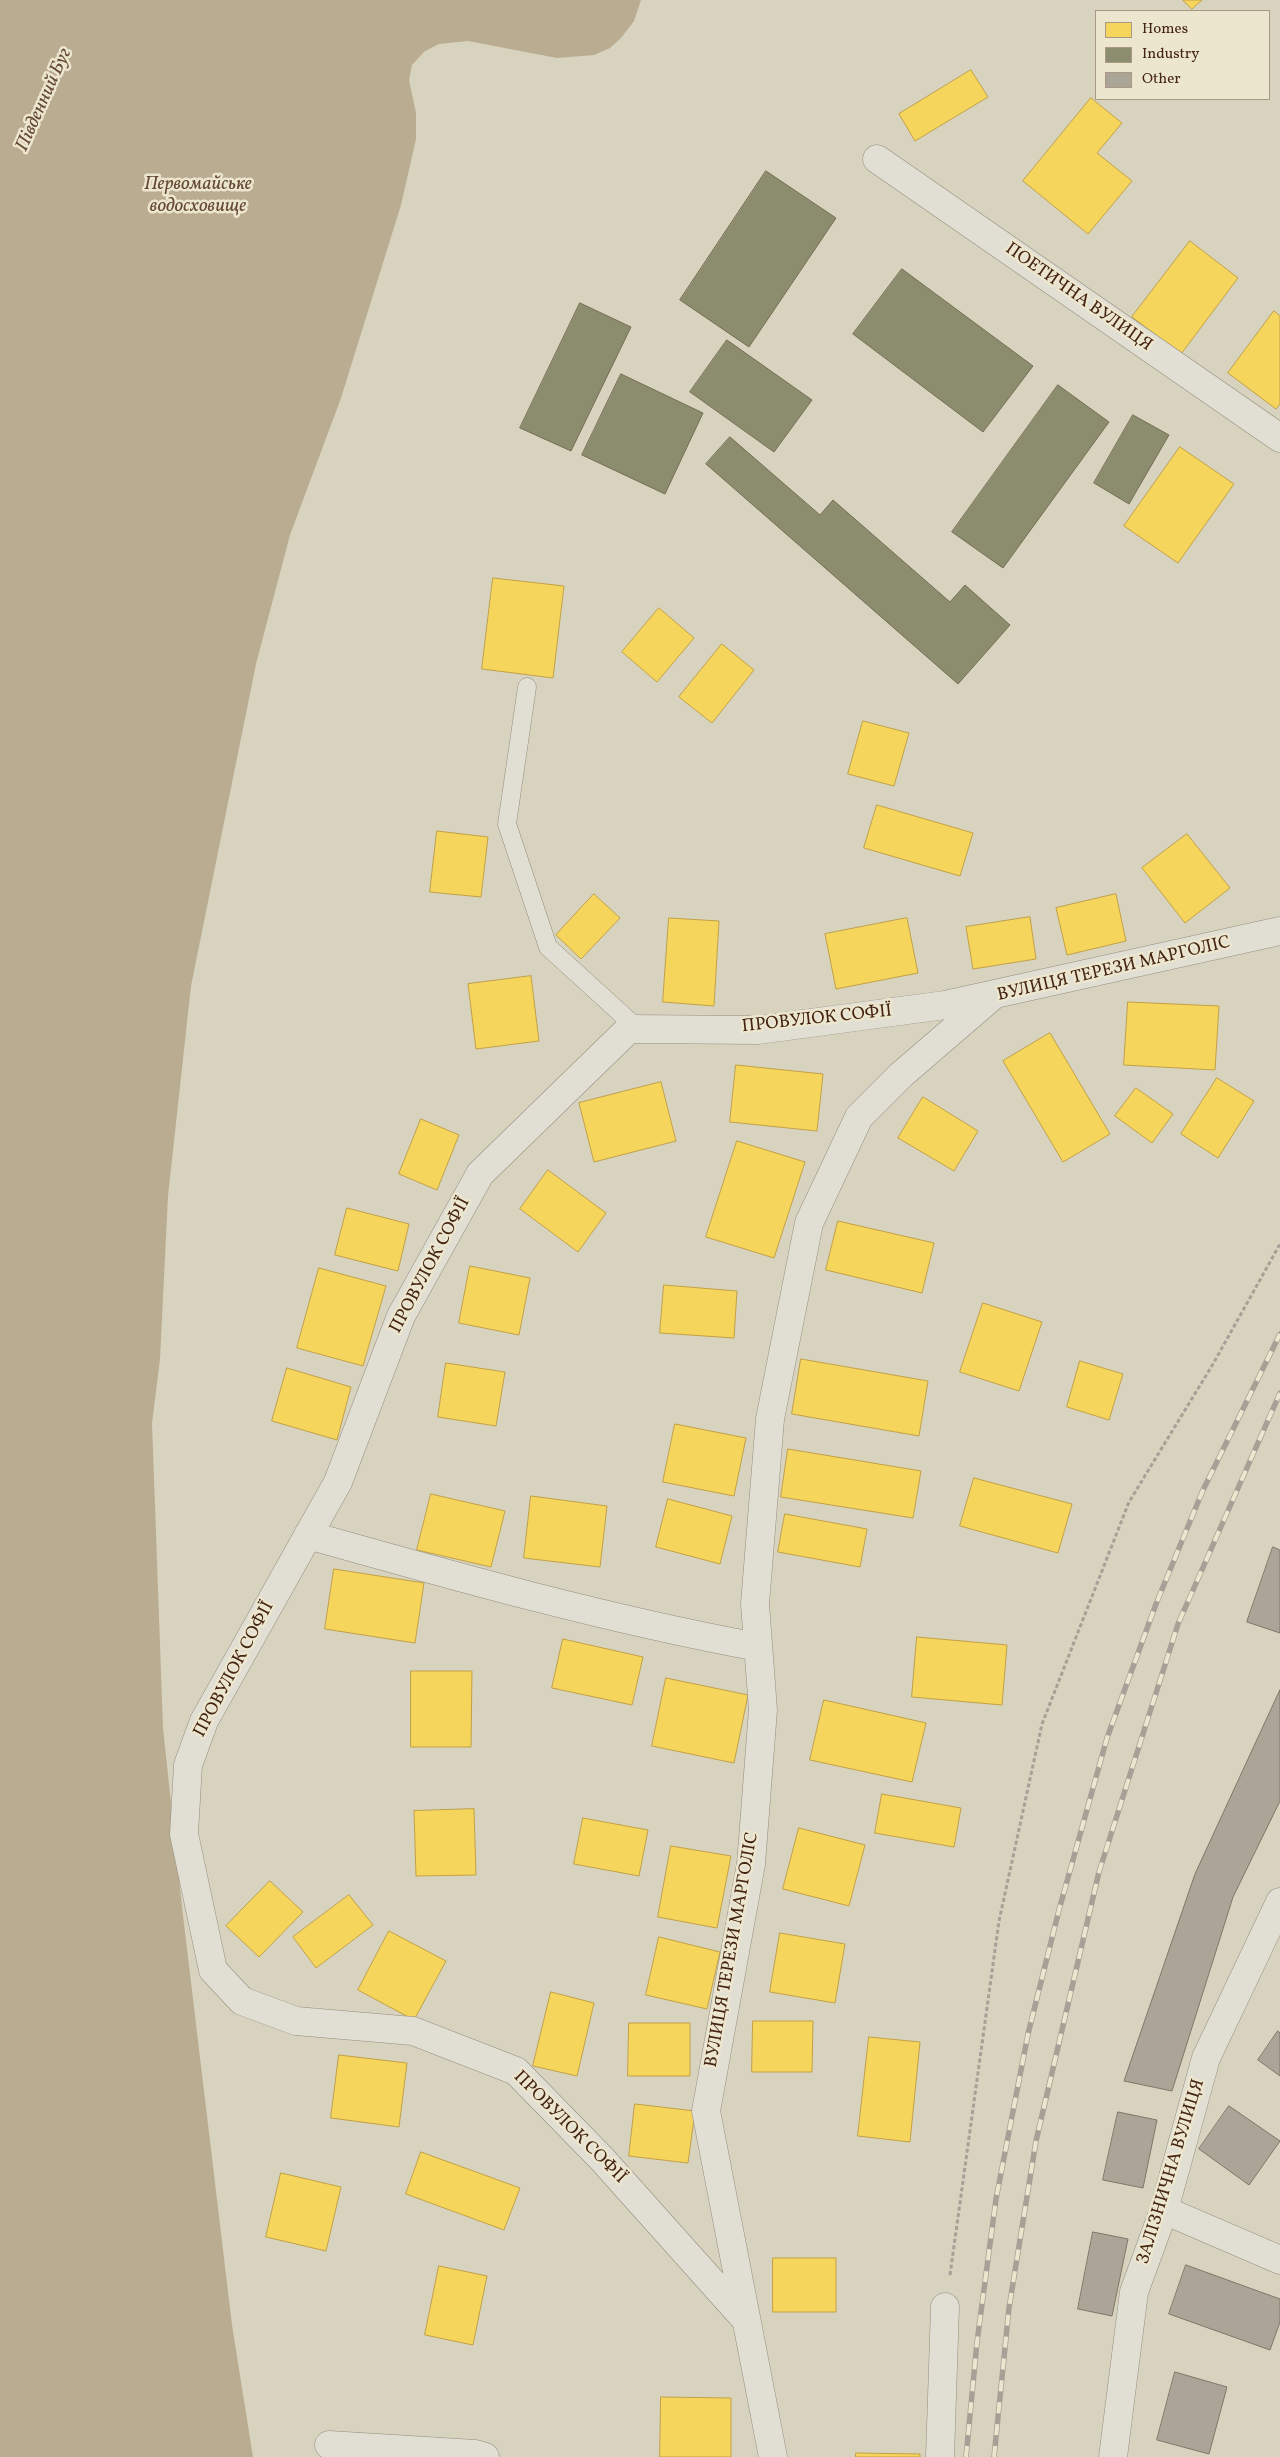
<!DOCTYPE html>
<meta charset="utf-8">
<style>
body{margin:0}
#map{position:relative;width:1280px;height:2457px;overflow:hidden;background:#d8d3be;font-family:Vollkorn,serif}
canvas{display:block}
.legend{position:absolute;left:1095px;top:10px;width:175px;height:90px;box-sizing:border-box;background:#ede6ce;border:1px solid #a99984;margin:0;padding:6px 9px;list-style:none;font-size:15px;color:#442514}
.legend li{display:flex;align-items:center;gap:10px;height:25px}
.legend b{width:25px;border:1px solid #a99984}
</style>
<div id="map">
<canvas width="1280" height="2457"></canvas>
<ul class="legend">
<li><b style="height:14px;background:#f6d55c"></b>Homes</li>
<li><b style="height:14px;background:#8c8c6e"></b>Industry</li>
<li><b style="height:14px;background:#aba597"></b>Other</li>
</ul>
</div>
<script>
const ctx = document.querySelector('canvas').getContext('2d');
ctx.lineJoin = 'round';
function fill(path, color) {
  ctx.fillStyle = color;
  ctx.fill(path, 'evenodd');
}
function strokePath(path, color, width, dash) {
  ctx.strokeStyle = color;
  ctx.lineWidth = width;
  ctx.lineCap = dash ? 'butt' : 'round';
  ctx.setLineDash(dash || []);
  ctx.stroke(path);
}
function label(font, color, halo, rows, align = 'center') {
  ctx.font = font + ' Vollkorn,serif';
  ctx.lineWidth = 5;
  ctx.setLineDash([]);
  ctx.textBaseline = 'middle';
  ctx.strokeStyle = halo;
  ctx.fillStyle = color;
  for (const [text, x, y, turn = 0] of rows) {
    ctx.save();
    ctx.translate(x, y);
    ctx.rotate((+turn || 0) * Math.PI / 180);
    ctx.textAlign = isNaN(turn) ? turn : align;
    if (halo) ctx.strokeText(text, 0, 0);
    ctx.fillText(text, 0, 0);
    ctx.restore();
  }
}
fill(new Path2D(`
 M0,0H641L634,21L621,38L610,48L594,55L557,58L468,41L439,44L425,51L412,65L409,80L416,113V139L401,205L341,398L290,535L256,664L191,986L168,1196L160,1359L152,1423L163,1728L182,1907L232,2325L253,2457H0Z`), '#baac91');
const homes = new Path2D(`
 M1183,0H1202L1192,9Z
 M971,70L988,97L915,141L899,114Z
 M1091,98L1122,123L1097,153L1132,181L1088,234L1023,181Z
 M1190,241L1238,278L1181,354L1132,317Z
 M1274,311L1280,316V404L1276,409L1228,373Z
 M1180,447L1234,484L1178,563L1124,526Z
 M493,578L564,586L553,678L482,669Z
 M659,608L694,638L657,682L622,652Z
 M722,644L754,670L712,723L679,697Z
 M863,721L909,733L894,786L848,774Z
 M877,805L973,833L960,876L864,848Z
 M437,831L488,837L481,897L430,892Z
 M1187,834L1230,888L1185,923L1142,868Z
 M594,894L620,918L581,959L556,935Z
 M1116,894L1126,941L1067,955L1056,908Z
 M1030,917L1036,959L973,969L966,927Z
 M669,918L719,921L714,1006L663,1002Z
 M907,918L918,973L836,989L825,934Z
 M531,976L539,1041L476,1049L468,984Z
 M1128,1002L1219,1006L1215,1070L1124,1065Z
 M1050,1033L1110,1134L1063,1162L1003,1061Z
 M736,1065L823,1074L817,1131L730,1122Z
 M1217,1078L1254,1101L1218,1158L1181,1134Z
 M661,1082L676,1141L594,1162L579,1103Z
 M1136,1088L1173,1114L1152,1143L1115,1116Z
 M923,1097L978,1131L954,1171L898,1138Z
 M421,1119L459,1135L437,1190L399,1174Z
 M737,1141L805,1162L774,1258L706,1237Z
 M548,1170L606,1213L578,1252L520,1209Z
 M347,1208L409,1224L398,1271L335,1255Z
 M838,1221L934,1243L922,1293L826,1270Z
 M470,1266L530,1278L519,1335L459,1323Z
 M319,1268L386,1286L363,1366L297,1348Z
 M664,1285L737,1291L734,1338L660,1333Z
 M983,1303L1042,1322L1019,1391L960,1372Z
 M801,1359L928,1381L919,1436L792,1414Z
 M1080,1361L1123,1374L1109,1420L1067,1407Z
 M446,1363L505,1372L496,1426L438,1417Z
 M287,1368L351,1387L337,1440L272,1421Z
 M675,1424L746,1438L734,1496L663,1482Z
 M788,1449L921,1471L913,1518L781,1497Z
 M974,1478L1072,1504L1058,1553L960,1526Z
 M431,1494L505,1511L491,1567L417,1550Z
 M531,1496L607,1506L600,1567L524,1558Z
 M668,1499L732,1516L720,1564L656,1547Z
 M785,1514L867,1529L860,1567L778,1552Z
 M334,1569L424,1583L415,1643L325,1629Z
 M917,1637L1007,1645L1002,1705L912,1697Z
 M563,1639L643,1657L632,1705L552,1688Z
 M411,1671H472L471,1747H411Z
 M666,1678L748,1695L734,1763L652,1746Z
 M824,1700L926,1723L912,1782L810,1760Z
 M882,1794L961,1808L954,1847L875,1833Z
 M474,1809L476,1875L416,1876L414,1811Z
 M583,1818L648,1830L639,1876L574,1864Z
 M799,1828L865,1845L849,1906L783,1889Z
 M671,1846L731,1856L717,1928L658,1917Z
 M270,1881L303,1912L259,1957L226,1926Z
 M349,1895L373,1925L316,1968L293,1937Z
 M389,1931L446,1961L414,2020L358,1990Z
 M780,1933L845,1944L835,2003L770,1992Z
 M659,1937L720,1952L707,2009L646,1995Z
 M551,1992L594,2003L577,2076L533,2066Z
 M753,2021H813L812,2072H752Z
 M629,2023H690V2076H628Z
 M869,2037L920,2042L910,2142L858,2136Z
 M339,2055L407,2063L399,2127L331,2118Z
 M635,2104L695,2111L688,2163L629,2156Z
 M421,2152L520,2188L504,2230L406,2194Z
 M281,2173L341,2187L326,2251L266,2237Z
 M773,2258H836V2312H773Z
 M439,2266L487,2276L473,2345L425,2335Z
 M661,2397L731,2398V2457H660Z
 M856,2453L920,2454V2457H856Z`);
fill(homes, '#f6d55c');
strokePath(homes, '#c1a046', 1);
const industry = new Path2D(`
 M766,171L836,218L749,347L680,300Z
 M902,269L1033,366L983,432L853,334Z
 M580,303L631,327L571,451L520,428Z
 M727,340L812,400L774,452L690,392Z
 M621,374L703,413L665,494L582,455Z
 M1058,385L1109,422L1003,568L952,532Z
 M1133,415L1169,435L1129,504L1094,483Z
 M730,437L820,515L833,500L950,602L965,585L1010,625L958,684L706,464Z`);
fill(industry, '#8c8c6e');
strokePath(industry, '#766d53', 1);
const building = new Path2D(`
 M1273,1547L1280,1550V1633L1247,1622Z
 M1280,1690V1801L1233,1897L1172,2091L1124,2081L1195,1874Z
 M1278,2031L1280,2033V2076L1258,2060Z
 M1229,2106L1280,2141L1249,2185L1199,2149Z
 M1118,2112L1157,2120L1143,2188L1103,2180Z
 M1093,2232L1128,2239L1112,2316L1078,2309Z
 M1186,2265L1280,2299V2322L1270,2350L1169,2314Z
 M1175,2372L1227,2387L1209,2454L1157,2440Z`);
fill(building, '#aba597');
strokePath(building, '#7e7669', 1);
const lane = new Path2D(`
 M527,687L507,824L548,947L638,1029`);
const street = new Path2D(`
 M877,159L1280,438
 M308,1535C457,1577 606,1619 758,1647
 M1164,2210L1280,2260
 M746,2320L602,2159L516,2071L413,2031L296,2021L242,2001L213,1970L184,1834L188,1765L204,1721L338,1482L401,1316L480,1174L629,1029L758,1030L945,1005L995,994
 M329,2445L475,2454L485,2457
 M773,2457L706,2111L751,1864L763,1710L755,1604L770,1419L809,1223L859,1117L901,1075L995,994L1280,931
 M940,2457L945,2307
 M1113,2457L1134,2292L1164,2210L1206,2058L1280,1902`);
strokePath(lane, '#948d7f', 19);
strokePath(street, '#948d7f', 29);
strokePath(new Path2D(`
 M950,2275L999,1921L1042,1724L1129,1502L1213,1364L1280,1244`), '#a6a097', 3, [4, 2.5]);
strokePath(lane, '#e1ded4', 18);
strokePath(street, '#e1ded4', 28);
const rail = new Path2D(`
 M966,2457L977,2342L996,2199L1028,2034L1059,1910L1107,1738L1156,1604L1203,1490L1280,1334
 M994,2457L1009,2308L1036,2141L1099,1872L1178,1624L1280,1393`);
strokePath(rail, '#a6a097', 5.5);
strokePath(rail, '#ede6ce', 4, [11]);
label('18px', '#442514', '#ede6ce', [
 ["ПОЕТИЧНА ВУЛИЦЯ",1078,298,35],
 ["ВУЛИЦЯ ТЕРЕЗИ МАРГОЛІС",1114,970,-13],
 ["ПРОВУЛОК СОФІЇ",817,1020,-6],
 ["ПРОВУЛОК СОФІЇ",431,1266,-62],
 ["ПРОВУЛОК СОФІЇ",235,1670,-62],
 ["ВУЛИЦЯ ТЕРЕЗИ МАРГОЛІС",733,1950,-80],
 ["ПРОВУЛОК СОФІЇ",569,2128,45],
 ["ЗАЛІЗНИЧНА ВУЛИЦЯ",1172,2172,-73]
]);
label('italic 19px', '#644934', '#ede6ce', [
 ["Південний Буг",45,100,-66],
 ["Первомайське",198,186],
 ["водосховище",198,208]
]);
</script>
